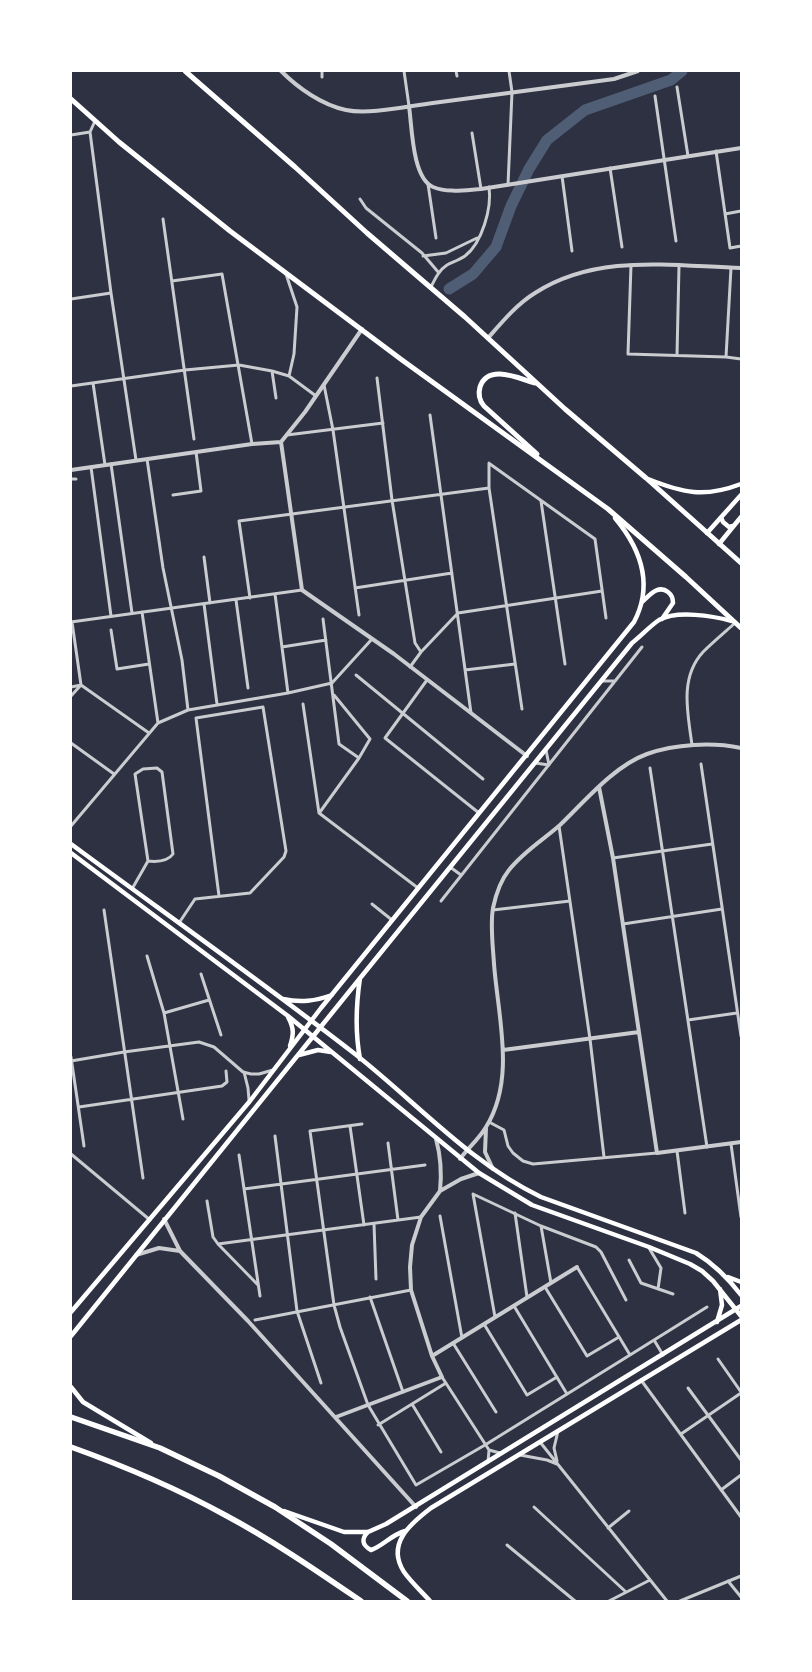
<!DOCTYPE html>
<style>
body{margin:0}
#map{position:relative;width:812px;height:1672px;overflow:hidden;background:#2d3142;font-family:"Playfair Display",serif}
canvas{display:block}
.frame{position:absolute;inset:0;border:72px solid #fff;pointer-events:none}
</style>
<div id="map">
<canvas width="812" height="1672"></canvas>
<div class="frame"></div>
</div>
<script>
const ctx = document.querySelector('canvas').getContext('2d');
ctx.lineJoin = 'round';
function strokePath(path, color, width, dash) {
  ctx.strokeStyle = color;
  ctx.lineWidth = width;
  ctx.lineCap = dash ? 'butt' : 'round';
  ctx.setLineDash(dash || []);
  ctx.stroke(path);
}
strokePath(new Path2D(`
 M449,289L473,274L496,247L511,206L529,169L547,140L585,110L671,80L682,71`), '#4f5d75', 11);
strokePath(new Path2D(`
 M322,71V77
 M404,71L409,106
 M456,71L457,76
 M677,87L688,156
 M655,96L676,241
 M95,121L90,132L111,293L136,460
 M472,133L481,189
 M71,135L90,132
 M716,151L730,248L741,246
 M610,168L622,247
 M562,176L572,251
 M428,184L436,238
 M508,185L512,92L509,71
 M360,199L366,208L422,253L439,273
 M725,214L741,211
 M163,219L194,439
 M423,256L446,253L477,238
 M631,265L628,354L726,357L741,359
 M286,274L297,307L294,354L289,376
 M172,281L222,274L252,444
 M431,287C435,279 439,270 447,265C453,262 459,260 465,256C482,243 492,208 489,187
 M71,299L111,293
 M677,355L679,266
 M726,357L731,268
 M272,371L276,398
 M377,378L392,500L415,643L421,652
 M93,383L105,465
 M324,385L333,430L359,615
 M71,386L185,370L239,365L272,371L289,376L316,396
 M430,415L471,713
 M287,435L383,423
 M147,459L163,568L182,660L188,710
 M489,463V488L522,709
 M111,464L132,613
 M490,464L595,539L606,618
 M91,467L111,616
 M71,479H76
 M173,495L201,491L196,452
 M541,501L565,664
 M204,557L210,603
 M355,588L452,573
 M275,594L288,693
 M250,598L239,521L489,488
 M236,600L248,688
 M204,604L217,704
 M142,612L158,723
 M71,622L302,590
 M72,622L81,685L149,733
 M111,630L117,669L149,664
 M282,647L326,640
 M410,667L421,652L458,613L602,591
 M465,670L515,664
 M356,675L483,779
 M427,680L385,738L479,813
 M602,681H615
 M71,687L81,685
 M334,695L370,739L359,758
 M71,696L81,685
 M303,704L319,813L418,888
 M71,743L114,774
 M692,745C688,714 679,678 703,652C713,642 725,632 735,623
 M535,763L549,765L546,750
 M701,764L741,1036
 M650,768L707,1147
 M320,812L359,758L339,744L323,619
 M71,826L158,723L188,710L288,693L332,683L372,639
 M559,826L590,1039L604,1157
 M613,858L712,844
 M450,867L461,875
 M132,889L148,861L135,774L143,769L157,768L162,772L173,854C168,861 157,862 148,861
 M441,901L642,647
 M372,904L392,920
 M104,910L143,1178
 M493,910L570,901
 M179,923L195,899L250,893L284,857L286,851L263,707L196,718L219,896
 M623,924L722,909
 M147,956L164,1013L183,1119
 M201,974L221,1035
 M164,1013L209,1000
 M688,1020L737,1013
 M71,1057L84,1146
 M71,1061L124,1052L199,1042L214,1047L243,1072L251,1074H259L273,1070
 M244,1072L248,1088L249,1100
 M79,1107L222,1086L227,1082L226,1071
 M489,1122L504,1130L508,1146L513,1153L523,1161L533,1164L657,1153
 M362,1124L310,1131L334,1305L340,1327L368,1405L416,1485L485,1445L630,1355L577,1267
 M350,1126L364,1225
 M275,1136L297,1311L321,1383
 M388,1143L398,1220
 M731,1144L741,1217
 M677,1151L685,1213
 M71,1154L150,1220
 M239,1155L260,1296
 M244,1189L425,1165
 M473,1194L541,1226L596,1247L601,1252L626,1300
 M473,1194L495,1317
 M207,1201L213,1237L218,1244L258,1285
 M515,1213L527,1297
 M440,1216L462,1338
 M374,1224L376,1279
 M541,1226L551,1283
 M218,1244L421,1217
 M649,1248L661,1268L658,1289
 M629,1260L641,1283L673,1294
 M545,1287L587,1356L619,1337
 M370,1297L403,1392
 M514,1306L567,1394
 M255,1320L411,1290
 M484,1324L527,1395L557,1377
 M654,1340L663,1355
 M453,1343L496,1412
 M630,1355L707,1307
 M718,1359L741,1392
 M442,1377L489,1450
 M641,1380L741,1517
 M688,1388L741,1460
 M412,1404L441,1452
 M378,1425L446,1383
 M681,1434L741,1393
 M540,1442L667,1601
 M489,1450L500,1453
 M520,1455L547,1460L557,1464
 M557,1461L554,1448L558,1431
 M488,1462L489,1450
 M721,1490L741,1475
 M534,1507L626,1592
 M608,1528L629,1511
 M507,1545L575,1601
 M728,1581L741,1597
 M609,1601L650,1580
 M680,1601L741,1576`), '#caccd0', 3);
strokePath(new Path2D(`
 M281,71C298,88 322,105 346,110C369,115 408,106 433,103C493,95 554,87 614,79L638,71
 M409,106C412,126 412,178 433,187C448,193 465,190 481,189L741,148
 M488,338C502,322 517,304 535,293C597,253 671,266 741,268
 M281,442L302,590L394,654L527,756
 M71,470L252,444L281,442L305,412L362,329
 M599,787L613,858L657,1153L741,1142
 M503,1050L639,1032
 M486,1128L485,1152L493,1169
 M436,1139C441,1157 442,1172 440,1191
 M460,1159C468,1148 479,1139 486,1127C516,1079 498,1017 494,964C493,947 490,925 493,908C496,894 500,881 509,870C523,852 543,840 560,825C585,801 614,766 647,754C675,744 712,742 741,748
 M164,1219L180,1251L248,1321L416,1507
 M136,1255L159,1248L180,1251
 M432,1356L577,1267
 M336,1417L442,1377L432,1356L411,1290L410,1267L412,1245L421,1217L440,1191L461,1179L479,1173`), '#caccd0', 4);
strokePath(new Path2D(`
 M648,479C683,493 704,498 741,484
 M721,517L723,522L729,527L733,526
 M707,533L741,495
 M719,544L741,517
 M642,602C649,596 658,584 668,592C672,595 673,598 673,603L662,619
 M71,844C166,914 262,982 355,1054C416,1102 470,1163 541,1197L696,1253C714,1264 728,1278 741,1295
 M71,853L288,1016L479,1173L532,1205L649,1247L690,1264L702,1271L713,1281L741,1316
 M360,978C356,1005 355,1032 360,1059
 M283,999C301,1003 315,1001 332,995
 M288,1017C294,1028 294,1034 290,1046
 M299,1055L318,1050L331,1052
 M728,1277L741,1282
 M71,1312L250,1101L321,1008L634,622C654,584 640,548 615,518
 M717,1322L722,1305L720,1289
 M71,1336L361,977L632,643C641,636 650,626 659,620C677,610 713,616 732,621
 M71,1387L83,1402L151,1443
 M284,1511L344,1532H368L386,1524L741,1306
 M368,1532C361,1539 362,1545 371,1550C383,1546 391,1535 405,1531
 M430,1601C422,1592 411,1582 404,1572C386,1544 410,1524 431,1508L741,1320`), '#fff', 4.5);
strokePath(new Path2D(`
 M185,71L295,167L367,233L465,317L565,409L646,478L741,563
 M71,99L119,142L230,231L402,360L608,509L686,577L741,628
 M535,383C520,379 488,363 480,387C478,394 479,400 484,406L537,454`), '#fff', 5);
strokePath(new Path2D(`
 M71,1417L160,1448L219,1476L275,1507L331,1544L407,1601
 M71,1447C124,1466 176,1488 225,1515C272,1540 317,1571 361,1601`), '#fff', 5.5);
</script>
